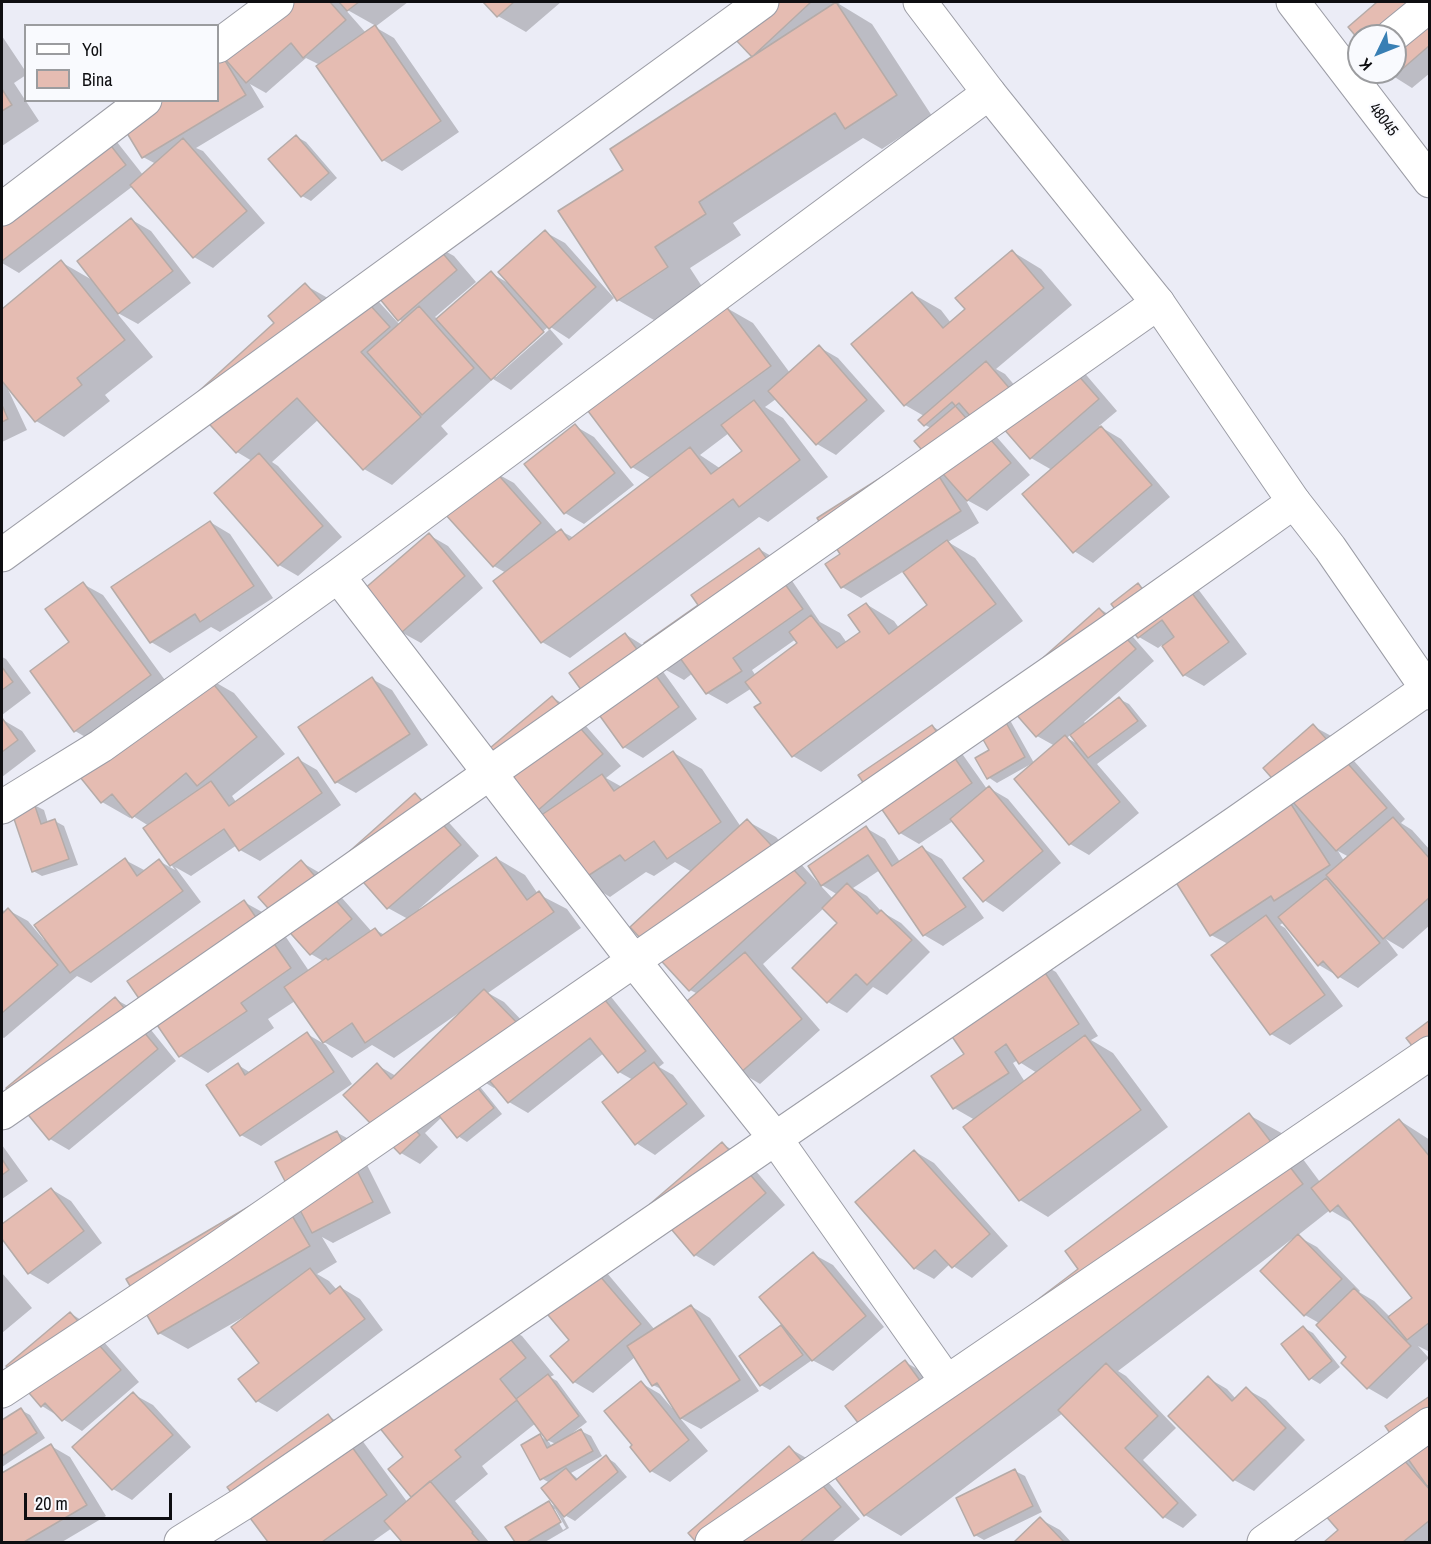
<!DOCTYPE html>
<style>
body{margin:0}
#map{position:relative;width:1431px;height:1544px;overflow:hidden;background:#ebecf6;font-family:"Archivo Narrow",sans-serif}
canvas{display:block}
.frame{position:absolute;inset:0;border:3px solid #0e0e11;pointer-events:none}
.legend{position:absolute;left:24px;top:24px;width:195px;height:78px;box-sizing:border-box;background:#f9fafe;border:2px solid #9b9c9f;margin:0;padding:8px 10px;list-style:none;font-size:18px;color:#0e0e11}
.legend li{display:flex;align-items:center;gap:12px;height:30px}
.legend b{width:30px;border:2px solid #9b9c9f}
.north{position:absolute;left:1347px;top:24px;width:60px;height:60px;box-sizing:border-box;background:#f9fafe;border:2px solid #9b9c9f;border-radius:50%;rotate:227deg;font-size:16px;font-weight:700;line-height:24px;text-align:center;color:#0e0e11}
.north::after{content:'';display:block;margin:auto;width:21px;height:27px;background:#397fb4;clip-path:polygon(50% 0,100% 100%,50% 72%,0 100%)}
.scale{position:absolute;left:24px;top:1493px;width:148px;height:27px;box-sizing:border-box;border:3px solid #0e0e11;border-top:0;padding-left:8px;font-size:18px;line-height:21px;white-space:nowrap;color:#0e0e11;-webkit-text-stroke:4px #f9fafe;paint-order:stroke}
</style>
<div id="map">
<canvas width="1431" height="1544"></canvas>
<div class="frame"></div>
<ul class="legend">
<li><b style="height:8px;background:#fff"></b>Yol</li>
<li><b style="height:16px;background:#e5bcb2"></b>Bina</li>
</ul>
<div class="north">K</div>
<div class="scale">20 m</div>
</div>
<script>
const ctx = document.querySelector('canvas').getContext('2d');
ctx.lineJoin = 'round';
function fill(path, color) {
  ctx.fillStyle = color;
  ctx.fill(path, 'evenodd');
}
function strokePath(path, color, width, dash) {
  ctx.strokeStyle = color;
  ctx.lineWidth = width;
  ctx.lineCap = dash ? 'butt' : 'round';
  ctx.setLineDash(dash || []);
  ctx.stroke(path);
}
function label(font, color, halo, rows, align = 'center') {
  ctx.font = font + ' "Archivo Narrow",sans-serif';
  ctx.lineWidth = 4.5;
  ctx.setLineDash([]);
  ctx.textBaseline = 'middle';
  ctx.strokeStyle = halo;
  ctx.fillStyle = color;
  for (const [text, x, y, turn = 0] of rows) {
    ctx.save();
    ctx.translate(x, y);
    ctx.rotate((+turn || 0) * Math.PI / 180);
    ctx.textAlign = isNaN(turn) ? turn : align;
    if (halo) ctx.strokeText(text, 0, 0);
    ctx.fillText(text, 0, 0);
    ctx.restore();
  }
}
fill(new Path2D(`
 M279,2H408L375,27L394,38L459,132L402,171L383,160L320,65L306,58L266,93L250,84L264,107L196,148L203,151L265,223L213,268L194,257L133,186L19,273L2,263V205L98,131L117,142L143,175L156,164L143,157L218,100V49ZM344,8L376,26L366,33Z
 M485,2H561L526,32L498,16Z
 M737,2H841L839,4L872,24L932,116L882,149L863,138L733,223L741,235L690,268L703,288L654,320L618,300L625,170L754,57L718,19Z
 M1379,2H1430V73L1412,88L1393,76L1389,72H1395V36L1359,37L1350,27Z
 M2,36L26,72V75L14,83L39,121L2,146Z
 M297,137L306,142L337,178L311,201L302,196Z
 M132,220L151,231L191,283L138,324L116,312L153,357L105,395L110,401L64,437L36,421L6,385L27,430L2,442V311L61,262L94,281Z
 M545,232L565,243L614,298L569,339L549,326L494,375L496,377L550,329L563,344L511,390L493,379L441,426L448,434L392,485L364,469L319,419L272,462L278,466L342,537L298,576L279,565L252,461L237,452L276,323L305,285L333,301L351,286L379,302L400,325L403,322L399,319L434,245L454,256L476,282L435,317L438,319L491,273L508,283Z
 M1013,252L1041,269L1072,305L996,369L1005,374L1022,394L1082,370L1117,411L1099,426L1121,439L1170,497L1093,563L1074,551L1052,470L1031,458L1004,427L995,435L1030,475L987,511L965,499L979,523L948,542L975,558L1023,621L821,772L793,756L764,703L752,688L727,704L707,693L693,673L684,680L659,666L697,719L643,758L624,747L625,634L644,646L701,605L759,549L778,560L820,622L840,633L847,643L862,632L866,604L894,621L899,628L929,606L904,571L861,598L842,587V555L925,451L931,428L925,425L924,416L905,405L913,294L941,310L951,323L967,309ZM796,639L799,643L756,676L752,670Z
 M725,307L753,323L790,373L819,347L838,358L885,411L836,455L817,444L776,399L765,407L783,418L828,477L768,522L759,517L570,658L542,642L506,573L494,566V472L514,483L558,533L561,531L574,538L652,479L632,467L587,407ZM729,433L744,452L721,469L700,455Z
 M575,426L594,437L634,485L584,524L565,513Z
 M210,522L230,534L273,598L220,632L211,627L170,653L151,642Z
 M429,535L448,546L483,588L421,643L401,632Z
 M83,584L103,595L170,687L94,742L75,731L71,642Z
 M1138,585L1150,592L1195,585L1247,654L1204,686L1184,675L1162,645L1158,648L1139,637Z
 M1100,609L1119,621L1154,661L1084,722L1086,724L1119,699L1129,704L1147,726L1097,764L1139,813L1089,855L1070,844L1031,764L997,783L988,777L991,751L1001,704L1034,763L1055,746L1037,736ZM1071,734L1081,746L1067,738Z
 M2,657L6,659L31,693L2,715Z
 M206,677L234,693L285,754L232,796L236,802L298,759L317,770L341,805L260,861L240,850L237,845L191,876L175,867L201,902L91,983L77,976L4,1038L2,1037V908L5,913L8,910L28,921L44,940L125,860L146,871L159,861L175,870L145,828L149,826L133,816L130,818L102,802L82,777Z
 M372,679L392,690L428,745L356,793L336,782Z
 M552,697L571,709L621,766L606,778L622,787L674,753L702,769L741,827L747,821L776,837L833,899L838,895L820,884L866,828L885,839L900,862L922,848L942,859L984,918L943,946L924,935L880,870L853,888L867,896L882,912L901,923L930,952L887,995L873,987L847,1013L828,1002L839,923L824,908L763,964L820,1030L760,1084L740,1072L698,994L690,990L692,872L675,862L654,876L646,872L610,897L582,880L545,815L537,811Z
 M3,720L22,731L36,751L2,777Z
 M932,726L951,738L987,789L989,788L1008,799L1061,863L1003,912L984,900L986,861L953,821L919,844L900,833Z
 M1313,726L1333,737L1405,819L1401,823L1412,830L1430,850V925L1403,949L1386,939L1398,955L1358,988L1319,965L1284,922L1280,925L1285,928L1343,1006L1290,1045L1271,1034L1228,944L1211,935L1284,790ZM1338,851L1349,857L1344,861Z
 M415,795L434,806L479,856L419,909L421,911L496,858L525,875L538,894L567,909L581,928L488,993L504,1002L530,1029L608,993L664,1063L659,1067L673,1075L705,1116L655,1155L636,1143L633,1080L619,1072L604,1053L528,1113L509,1102L496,1086L494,1088L481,1080L477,1083L502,1114L467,1142L458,1136L442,1117L425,1133L438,1147L420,1164L401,1153L377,1065L396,1076L461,1014L460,1012L394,1058L372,1045L352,1058L324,1042L352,1084L261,1146L241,1135L238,1065L251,1073L307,1034L326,1045L295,1001L268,1019L274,1028L208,1073L180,1056L129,981L244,902L273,918L309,971L323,961L311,954L301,862L320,873L372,932L375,930L385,935L408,919L388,908L344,858Z
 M34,805L44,810L48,823L55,821L64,826L78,865L42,876L33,871Z
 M1036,961L1056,972L1098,1036L1091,1040L1113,1053L1168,1127L1048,1217L1020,1200L975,1120L954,1108L933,1076L966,1055ZM1018,1060L1021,1063L1037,1073L1025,1082L1013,1063Z
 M115,999L135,1010L176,1061L69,1150L50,1139Z
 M1249,1115L1285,1135L1320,1182L1399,1120L1430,1140V1352L1418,1346L1429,1358L1387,1399L1368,1388L1348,1357L1319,1323L1305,1315L1292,1239L1118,1371L1126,1376L1176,1428L1143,1460L1197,1515L1183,1528L1164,1517L1063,1413L901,1536L865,1515L861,1424L905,1362L935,1379L1080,1269ZM1330,1210L1356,1225L1414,1299L1390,1317L1374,1301L1359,1292L1360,1291L1317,1247L1297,1236Z
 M336,1132L356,1143L391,1213L333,1243L322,1237L337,1262L317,1274L329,1281L337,1290L340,1287L360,1299L383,1330L277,1412L257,1401L261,1364L247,1315L188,1349L159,1333L277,1192Z
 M722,1144L742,1155L785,1205L714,1266L695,1255Z
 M2,1145L28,1181L2,1199Z
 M914,1151L934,1163L1008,1246L972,1278L950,1264L934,1279L914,1268Z
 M51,1189L71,1201L102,1243L48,1284L29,1273L2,1237V1226Z
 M813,1254L833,1265L884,1327L833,1371L812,1360L770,1390L761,1385L781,1327L788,1331Z
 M2,1273L32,1308L2,1333Z
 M607,1273L655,1330L691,1306L710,1318L759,1391L701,1429L680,1418L708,1451L670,1482L651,1471L641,1383L660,1394L672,1408L674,1407L663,1390L653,1385L635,1357L593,1393L574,1382L571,1340L540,1303Z
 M70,1313L89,1325L139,1382L82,1431L42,1406Z
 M494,1320L522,1336L554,1375L550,1377L557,1381L587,1422L570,1435L571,1436L581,1431L591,1436L602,1456L571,1473L579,1480L606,1457L615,1463L627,1477L575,1521L561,1513L569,1528L545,1542H517L507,1528L549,1503L560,1509L550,1483L541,1478L540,1436L549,1442L552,1447L556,1444L549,1441L536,1423L482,1466L488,1474L455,1501L489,1542H404L392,1528L372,1542H270L229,1487L328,1416L356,1432L408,1503L414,1497L412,1496L405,1457ZM551,1509H555L566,1528L563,1530Z
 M1304,1328L1313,1333L1340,1367L1320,1384L1310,1378Z
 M1208,1378L1227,1389L1236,1399L1246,1389L1266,1400L1305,1440L1254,1491L1234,1480L1170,1416Z
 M133,1394L153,1405L191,1447L132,1500L113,1489Z
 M1430,1397V1542H1326L1340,1530L1397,1454L1412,1462Z
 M21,1410L30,1415L45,1438L2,1467V1422Z
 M51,1446L70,1457L106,1516L62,1542H2V1475Z
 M789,1448L808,1459L860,1519L832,1542H698Z
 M1015,1471L1025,1476L1042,1512L984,1540L975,1535Z
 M1040,1519L1060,1530L1071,1542H1016Z`), '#0003');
const building = new Path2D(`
 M277,2H330L346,20L303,58L291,43L246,83L219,52Z
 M339,2H359L347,11Z
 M483,2H514L497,17Z
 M735,2H811L752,57L716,19Z
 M836,2L897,95L845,129L835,113L699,202L706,214L655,247L668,267L617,301L558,211L623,170L610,149Z
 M1377,2H1430V45L1392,78L1387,72H1395V36H1359V40L1348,27Z
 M375,25L441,121L382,161L316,66Z
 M218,49L246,95L142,158L112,108L126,100H218Z
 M2,89L12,105L2,111Z
 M98,129L126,165L2,261V203Z
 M296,135L329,173L301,197L268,159Z
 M183,138L247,211L193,258L130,185Z
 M131,218L173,271L118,314L77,261Z
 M545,230L596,287L549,329L498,272Z
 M434,243L457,270L398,321L375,293Z
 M1012,250L1044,288L904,406L851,344L912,292L943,328L965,309L955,298Z
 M61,260L125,340L77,378L82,385L35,422L2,381V309Z
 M491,271L544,332L491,380L436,319Z
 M305,283L326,306L351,284L390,327L361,352L421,417L363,470L297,398L236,453L188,401L274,323L268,316Z
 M725,305L771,366L631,468L585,407Z
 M419,306L474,368L422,415L367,352Z
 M819,345L867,400L816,445L768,391Z
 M1062,357L1099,399L1030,459L989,412L973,426L952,402L924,426L918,420L986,361L1017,397Z
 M754,400L800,460L739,507L733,499L541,643L493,581L561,529L569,540L690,447L711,474L742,451L721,425Z
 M959,403L1011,463L967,501L914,441Z
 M2,405L8,419L2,422Z
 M575,424L615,473L564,514L524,464Z
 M1101,426L1152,485L1073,553L1022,494Z
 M923,451L961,511L841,588L825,564L840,554L817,518Z
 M259,453L323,526L278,566L214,493Z
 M494,470L541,523L493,567L445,514Z
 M210,521L254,586L200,622L195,614L150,643L111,587Z
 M429,533L465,576L401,633L363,590Z
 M947,540L996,604L792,757L754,707L761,703L745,682L797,643L789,632L811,615L837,648L860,632L848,615L866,603L889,634L927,605L903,572Z
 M759,548L803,609L733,658L742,671L706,694L680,658L663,670L644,643L698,605L691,595Z
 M1176,572L1229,642L1183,676L1162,646L1174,637L1162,620L1138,638L1111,604L1138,583L1146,594Z
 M83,582L151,675L74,732L30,671L69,642L45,609Z
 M1099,608L1136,649L1036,737L1000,696Z
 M625,633L679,707L623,748L569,673Z
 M2,667L13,682L2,690Z
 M206,675L257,737L197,786L186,773L132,818L112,794L101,803L80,777Z
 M372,677L410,734L335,783L298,727Z
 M552,696L603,754L536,812L484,753Z
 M992,697L1025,757L987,779L975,758L989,750L967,711Z
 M1119,697L1138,721L1088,758L1070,735Z
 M2,718L18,740L2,752Z
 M1313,724L1387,808L1336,851L1263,768Z
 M932,725L972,783L899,834L858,775Z
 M1065,735L1120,802L1069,845L1014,779Z
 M673,751L721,822L667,859L654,841L625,861L620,855L580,881L537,818L602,774L614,791Z
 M298,757L322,793L239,851L224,829L170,866L143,828L211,781L229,806Z
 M989,786L1043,851L983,902L963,878L984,861L950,819Z
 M1282,790L1330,865L1274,901L1271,896L1210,936L1165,865Z
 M415,793L461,845L387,909L342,858Z
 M34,803L41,824L55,819L69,859L32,872L11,810Z
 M1393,817L1430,859V897L1383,939L1326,875Z
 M747,819L806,883L689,991L630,927Z
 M866,826L892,866L922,846L966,907L923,936L868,855L821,886L808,866Z
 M496,857L527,900L539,891L554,912L365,1043L352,1023L323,1043L284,987L326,958L328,960L375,928L381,936Z
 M125,858L137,876L159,859L183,891L70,973L34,925Z
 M301,860L352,919L310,955L258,897Z
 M1326,878L1380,943L1338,978L1323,961L1318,966L1278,917Z
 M847,883L877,914L881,910L912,940L867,985L856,974L827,1003L792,968L837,923L822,908Z
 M244,900L291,968L241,1003L247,1011L179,1057L127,981Z
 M8,908L58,965L2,1013V914Z
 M1266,915L1325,995L1270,1035L1211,955Z
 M745,952L802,1019L739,1074L681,1006Z
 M1036,959L1079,1024L1019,1064L1006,1044L995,1052L1009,1073L953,1109L931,1076L964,1054L942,1022Z
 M589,980L646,1051L618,1073L590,1038L508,1103L489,1080Z
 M484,989L524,1030L407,1121L420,1135L400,1154L343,1095L377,1063L391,1079Z
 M115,997L158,1049L49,1140L6,1088Z
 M1430,1020V1069L1406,1038Z
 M307,1032L334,1072L240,1136L206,1085L238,1063L245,1075Z
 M1085,1035L1141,1110L1019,1201L963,1127Z
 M654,1062L687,1104L635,1145L602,1102Z
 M469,1077L494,1108L457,1138L432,1107Z
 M1249,1113L1303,1184L864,1516L818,1455L859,1424L845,1406L905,1360L924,1386L1078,1269L1065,1251Z
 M1399,1119L1430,1157V1322L1407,1340L1388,1317L1412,1298L1338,1205L1330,1212L1311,1188Z
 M337,1131L373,1202L312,1233L275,1162Z
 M722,1142L766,1193L694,1256L650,1204Z
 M914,1150L990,1234L952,1268L935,1250L914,1269L855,1202Z
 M2,1159L9,1170L2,1175Z
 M51,1188L84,1231L28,1274L2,1239V1224Z
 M277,1190L310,1246L158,1334L126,1279Z
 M1298,1234L1342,1279L1304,1316L1260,1271Z
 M813,1252L866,1316L812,1361L759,1297Z
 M587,1261L641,1324L573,1383L550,1356L569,1340L538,1303Z
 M310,1268L330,1294L340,1286L365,1319L256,1402L238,1379L259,1363L231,1327Z
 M1354,1288L1411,1346L1367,1389L1341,1363L1346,1357L1316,1325Z
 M691,1305L740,1380L680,1419L657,1383L652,1386L627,1346Z
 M70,1312L121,1370L62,1421L45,1403L41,1407L6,1366Z
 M493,1318L526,1358L500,1379L517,1400L455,1450L461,1457L411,1497L388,1469L403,1457L371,1417Z
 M781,1325L803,1355L760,1386L739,1356Z
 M1303,1326L1332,1361L1309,1380L1281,1344Z
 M1106,1363L1158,1416L1125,1448L1178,1503L1163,1518L1058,1410Z
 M548,1374L579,1416L547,1441L516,1399Z
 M1208,1376L1232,1401L1246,1387L1286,1428L1233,1481L1168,1416Z
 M641,1381L689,1440L650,1472L630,1447L632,1445L604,1411Z
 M133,1392L173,1435L112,1490L72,1447Z
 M1430,1396V1485L1427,1486L1385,1426Z
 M21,1408L37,1433L2,1456V1420Z
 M328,1414L387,1495L322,1542H268L227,1487Z
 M581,1429L593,1451L540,1480L521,1445L540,1434L547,1448Z
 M51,1444L87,1505L24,1542H2V1473Z
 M789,1446L841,1507L800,1542H696L688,1533Z
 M1397,1452L1430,1490V1520L1403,1542H1324L1338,1530L1324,1514Z
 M606,1455L618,1472L564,1517L541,1488L566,1468L576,1480Z
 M1015,1469L1033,1506L974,1536L956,1498Z
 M430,1481L473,1532L472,1533L480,1542H402L384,1521Z
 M549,1501L561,1522L527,1542H515L505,1527Z
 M1040,1517L1064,1542H1014Z`);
fill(building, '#e5bcb2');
strokePath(building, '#b5aba8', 1.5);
const street = new Path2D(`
 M1293,2L1430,181
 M1392,36L1430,5
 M218,46L277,2
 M2,209L145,100
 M2,555L762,2
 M338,576L634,961L775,1138L947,1382
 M2,807L101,746L338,576L989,93
 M2,1113L325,889L1158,303
 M2,1391L218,1248L1104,636L1294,502
 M181,1542L242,1504L1237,822L1427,689
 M712,1542L1430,1053
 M1264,1542L1430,1424`);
const secondary = new Path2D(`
 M920,2L989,93L1158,303L1294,502L1330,548L1430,693`);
strokePath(street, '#9c9da6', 35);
strokePath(secondary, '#9c9da6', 35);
strokePath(street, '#fff', 33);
strokePath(secondary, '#fff', 33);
label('16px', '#0e0e11', '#f9fafe', [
 ["48045",1383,120,53]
]);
</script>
